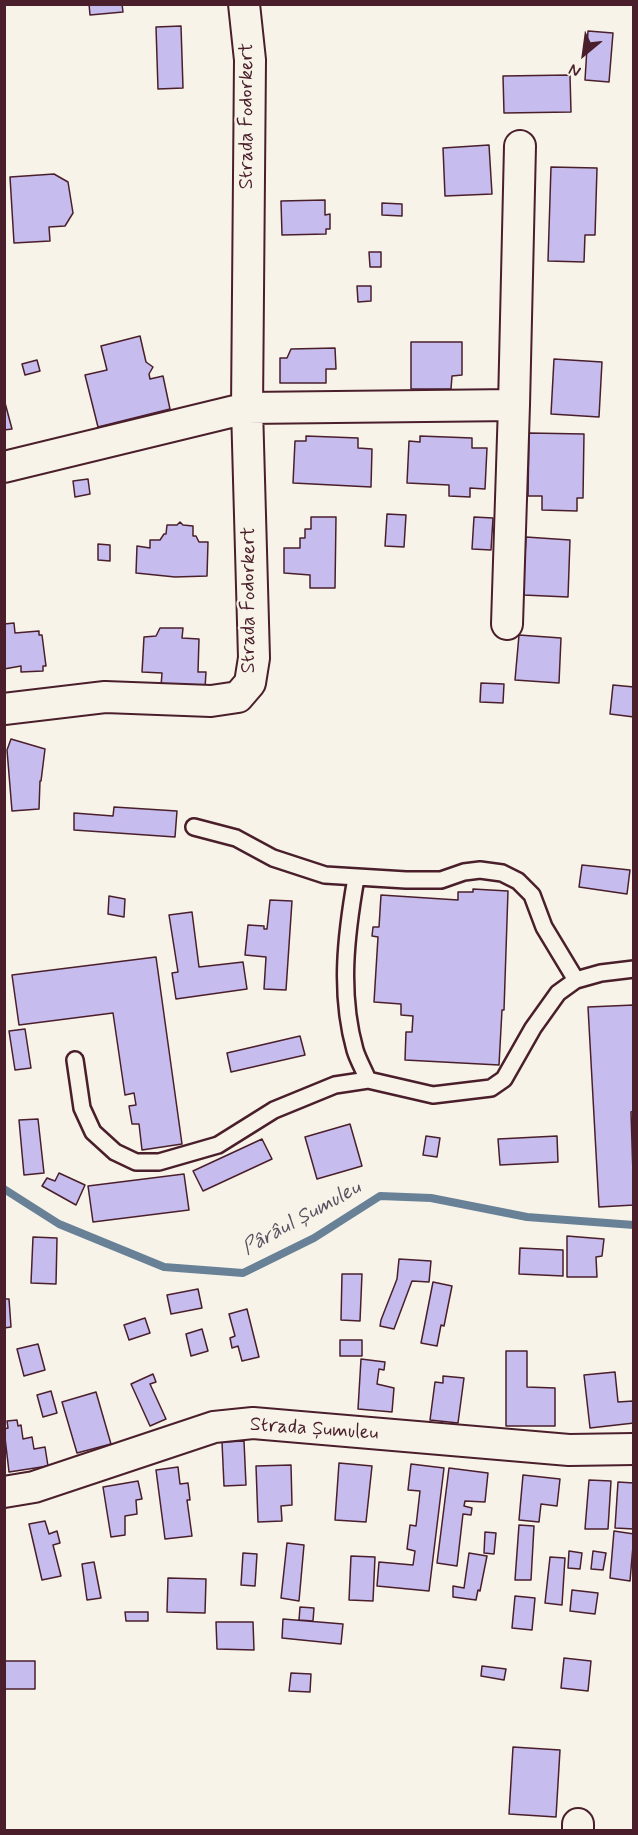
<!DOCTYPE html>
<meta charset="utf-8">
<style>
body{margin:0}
#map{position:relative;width:638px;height:1835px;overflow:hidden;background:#f7f3e8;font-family:Mynerve,sans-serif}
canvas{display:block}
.frame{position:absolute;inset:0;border:6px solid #4a1f2b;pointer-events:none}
.north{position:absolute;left:554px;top:24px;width:60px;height:60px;-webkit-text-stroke:4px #f7f3e8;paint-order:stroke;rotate:209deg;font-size:16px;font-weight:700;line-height:24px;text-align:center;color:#4a1f2b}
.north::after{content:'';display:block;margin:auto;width:21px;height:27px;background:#4a1f2b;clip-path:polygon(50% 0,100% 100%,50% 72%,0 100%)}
</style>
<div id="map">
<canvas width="638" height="1835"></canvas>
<div class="frame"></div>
<div class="north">N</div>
</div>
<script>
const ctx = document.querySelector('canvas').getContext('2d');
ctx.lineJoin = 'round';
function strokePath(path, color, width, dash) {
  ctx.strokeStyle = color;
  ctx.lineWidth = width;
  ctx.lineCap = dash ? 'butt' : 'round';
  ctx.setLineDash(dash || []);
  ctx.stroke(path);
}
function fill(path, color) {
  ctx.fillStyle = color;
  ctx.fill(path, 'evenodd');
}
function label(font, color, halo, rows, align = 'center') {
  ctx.font = font + ' Mynerve,sans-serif';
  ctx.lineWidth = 4.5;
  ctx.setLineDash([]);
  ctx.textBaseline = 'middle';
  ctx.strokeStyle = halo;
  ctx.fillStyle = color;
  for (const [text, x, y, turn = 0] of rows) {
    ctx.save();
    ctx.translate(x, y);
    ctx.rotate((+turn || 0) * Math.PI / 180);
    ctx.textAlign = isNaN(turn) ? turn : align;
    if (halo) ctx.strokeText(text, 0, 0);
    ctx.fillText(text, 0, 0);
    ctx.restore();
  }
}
strokePath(new Path2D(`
 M4,1189L59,1224L164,1267L243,1273L314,1238L380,1196L431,1198L527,1217L634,1225`), '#688196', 8);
const building = new Path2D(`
 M89,4H122L123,12L90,15Z
 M181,26L183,88L158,89L156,27Z
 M588,31L613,33L609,82L585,80Z
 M570,75L571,112L504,113L503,76Z
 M489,145L492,194L445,196L443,148Z
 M551,167L597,168L595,235H585L584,262L548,261Z
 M54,174L68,182L73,213L65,226L49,227L50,241L14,243L10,177Z
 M325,200V215L330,214V229H326V234L282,235L281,201Z
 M382,203L402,204V216L382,215Z
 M369,252H381V267H370Z
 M357,286H371V301L358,302Z
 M140,336L146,362L153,367L149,374L150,379L163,376L170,409L98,427L85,375L107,370L101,346Z
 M411,342H462V375L452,376L451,389H411Z
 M335,348L336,369H326V383H280V358H287L291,349Z
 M554,359L602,362L599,417L551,414Z
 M37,360L40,371L25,375L22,364Z
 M4,399L12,429L4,430Z
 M529,433L584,434L583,498H577V511L542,510V496H528Z
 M306,436L358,438V448L372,449L371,487L293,483L295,441H306Z
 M420,436L472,438V448H487L485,489L470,488V497L449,496V485L407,483L409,441L420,442Z
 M88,479L90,494L75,497L73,481Z
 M387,514L406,515L404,547L385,546Z
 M311,517H336L335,588H310V575L284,573V548H300V538H305V529H311Z
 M474,517L493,518L491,550L472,549Z
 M180,522L183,525L193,526V536H196L199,542H208L207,576L175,577L136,573L137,546L150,548V540H160L164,534H166L167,525H177Z
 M526,537L570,540L568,597L523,595Z
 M98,544L110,545V561L98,560Z
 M14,623L15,633L39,631V635H42L46,666H43V671L21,672V666L4,669V624Z
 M160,628H183L182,638L199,639L198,672H206L205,688L161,686L162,673L142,672L144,637L156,636Z
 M519,635L561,638L559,683L515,680Z
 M481,683L504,684L503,703L480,702Z
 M613,685L634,687V717L610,714Z
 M11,739L45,749L41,781H40L39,809L12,811L7,750Z
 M114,807L177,811L175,837L74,830V813L113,816Z
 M582,865L630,870L627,894L579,887Z
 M473,889L508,891L504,1010H502L499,1065L405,1060L406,1032H412L413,1016L401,1015V1004L374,1002L378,937L372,936L373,927H379L381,895L458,900V892H473Z
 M109,896L125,899L124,917L108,914Z
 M270,900L292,901L286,990L264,989L266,957L245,955L248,925L264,926V929H267Z
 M192,912L199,967L243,962L247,989L176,999L172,973L178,972L169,915Z
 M156,957L182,1144L142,1150L139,1124H132L129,1106L136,1105L134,1093L125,1095L113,1013L19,1025L12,975Z
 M634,1005V1111L631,1112L634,1205L599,1207L588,1007Z
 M25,1029L31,1068L15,1070L9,1031Z
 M300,1036L305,1055L231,1072L227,1053Z
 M38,1119L44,1173L24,1175L19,1120Z
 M350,1124L362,1166L317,1179L305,1137Z
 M426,1136L440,1138L437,1157L423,1155Z
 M557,1136L558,1162L500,1165L498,1139Z
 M262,1139L272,1159L203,1191L193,1171Z
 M59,1173L85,1185L76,1205L42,1186L47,1178L55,1181Z
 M184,1174L189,1210L93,1222L88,1186Z
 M567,1236L604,1239L602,1256L596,1257L597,1277H567Z
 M33,1237L57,1238L56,1284L31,1283Z
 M520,1248L563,1250V1276L519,1274Z
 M399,1259L431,1261L429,1282L412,1281L394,1329L380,1326L381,1320L397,1279Z
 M342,1274H362L360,1321L341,1320Z
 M433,1282L452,1286L444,1326L441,1325L437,1346L421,1343Z
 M198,1289L202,1308L171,1314L167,1295Z
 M4,1299H9L11,1327L4,1328Z
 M247,1309L259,1357L242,1361L238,1346L232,1348L230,1338L235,1336L229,1314Z
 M145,1318L150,1333L129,1340L124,1325Z
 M202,1329L208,1351L191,1356L186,1334Z
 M340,1340H362V1356H340Z
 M38,1344L45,1370L24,1376L17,1349Z
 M506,1351H527V1387L555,1388V1426H506Z
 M361,1359L385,1362L384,1370L379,1369L377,1384L394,1388L392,1412L358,1409Z
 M615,1372L618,1402L633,1401L634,1423L590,1428L584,1375Z
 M153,1374L156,1382L150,1384L166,1419L150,1426L131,1384Z
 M443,1376L464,1378L458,1423L430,1420L435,1382L443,1383Z
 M51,1391L57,1413L43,1417L37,1395Z
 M96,1392L111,1444L77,1453L62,1402Z
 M17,1420L18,1426L21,1425L23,1439L32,1437L34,1449L45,1447L48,1466L9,1472L4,1429L8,1428L7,1421Z
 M244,1441L246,1485L224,1486L222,1442Z
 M339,1463L372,1466L366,1522L335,1520Z
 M411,1464L444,1468L429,1591L377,1586L379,1562L413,1565L415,1551L407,1549L410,1525L416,1526L420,1491L408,1490Z
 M291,1465L292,1505L281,1506L282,1521L258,1522L256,1466Z
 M178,1467L180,1484L188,1483L190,1500H187L192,1536L165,1539L156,1470Z
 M449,1468L488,1473L485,1502L465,1501L464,1506L472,1508L471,1515L463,1514L457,1566L437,1563Z
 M523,1475L560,1479L557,1506L541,1504L539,1522L519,1520Z
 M589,1480L611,1481L608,1529H585Z
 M138,1481L142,1499L136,1500L137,1514L125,1516V1535L111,1537L103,1487Z
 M618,1482L634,1483V1529L615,1528Z
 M45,1521L49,1534L57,1531L60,1543L53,1545L61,1576L42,1580L29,1524Z
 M519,1525L534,1526L531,1580H515Z
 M614,1531L634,1534L630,1581L610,1578Z
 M485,1532L496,1533L494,1554L484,1553Z
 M287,1543L304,1545L299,1601L281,1598Z
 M569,1551L582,1553L580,1569L568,1568Z
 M593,1551L606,1553L603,1570L591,1569Z
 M243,1553L257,1554L255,1586L241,1585Z
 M469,1553L487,1556L480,1591L478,1590L476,1600L453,1597V1586L464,1588Z
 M351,1556L375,1557L373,1601L349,1600Z
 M550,1557L565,1558L562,1605L545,1603Z
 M94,1562L101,1598L87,1600L82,1564Z
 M168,1578L206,1579L205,1613L167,1612Z
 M572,1590L598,1593L595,1614L570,1611Z
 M515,1596L535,1598L532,1630L512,1628Z
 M300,1607L314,1608L313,1621L299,1620Z
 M125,1612H148V1621H126Z
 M283,1619L343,1624L341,1644L282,1638Z
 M216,1622H253L254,1650L217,1649Z
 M564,1658L591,1661L588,1691L561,1688Z
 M4,1661H35V1689H4Z
 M482,1666L506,1669L504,1680L481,1676Z
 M291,1673L311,1674L310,1692L289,1691Z
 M513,1747L560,1750L556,1817L509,1814Z`);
fill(building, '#c6bced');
strokePath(building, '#4a1f2b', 1.5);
const service = new Path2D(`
 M194,827L236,838L273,858L325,875L406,880H441L464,872L480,870L502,873L518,881L532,895L544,927L576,980
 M356,878C346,935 339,993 355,1050C358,1060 364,1070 368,1080
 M75,1060L82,1108L93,1132L115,1152L136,1162H159L218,1145L274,1110L335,1085L368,1080L433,1095L491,1088L504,1079L533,1028L558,993L576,980L601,973L634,969`);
const minor = new Path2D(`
 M514,405L520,146
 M4,467L247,408L514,405L507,624
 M4,709L105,697L211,701L238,697L250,683L254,658L247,408L250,60L244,4
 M4,1492L34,1487L214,1427L253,1423L569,1450L634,1449
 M578,1830V1824`);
strokePath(service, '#4a1f2b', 20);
strokePath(minor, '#4a1f2b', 34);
strokePath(service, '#f7f3e8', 15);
strokePath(minor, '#f7f3e8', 30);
label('20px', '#4a1f2b', '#f7f3e8', [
 ["Strada Fodorkert",248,116,-90],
 ["Strada Fodorkert",250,600,-90],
 ["Strada Șumuleu",314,1430,4]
]);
label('italic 21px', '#595060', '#f7f3e8', [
 ["Pârâul Șumuleu",302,1219,-29]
]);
</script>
